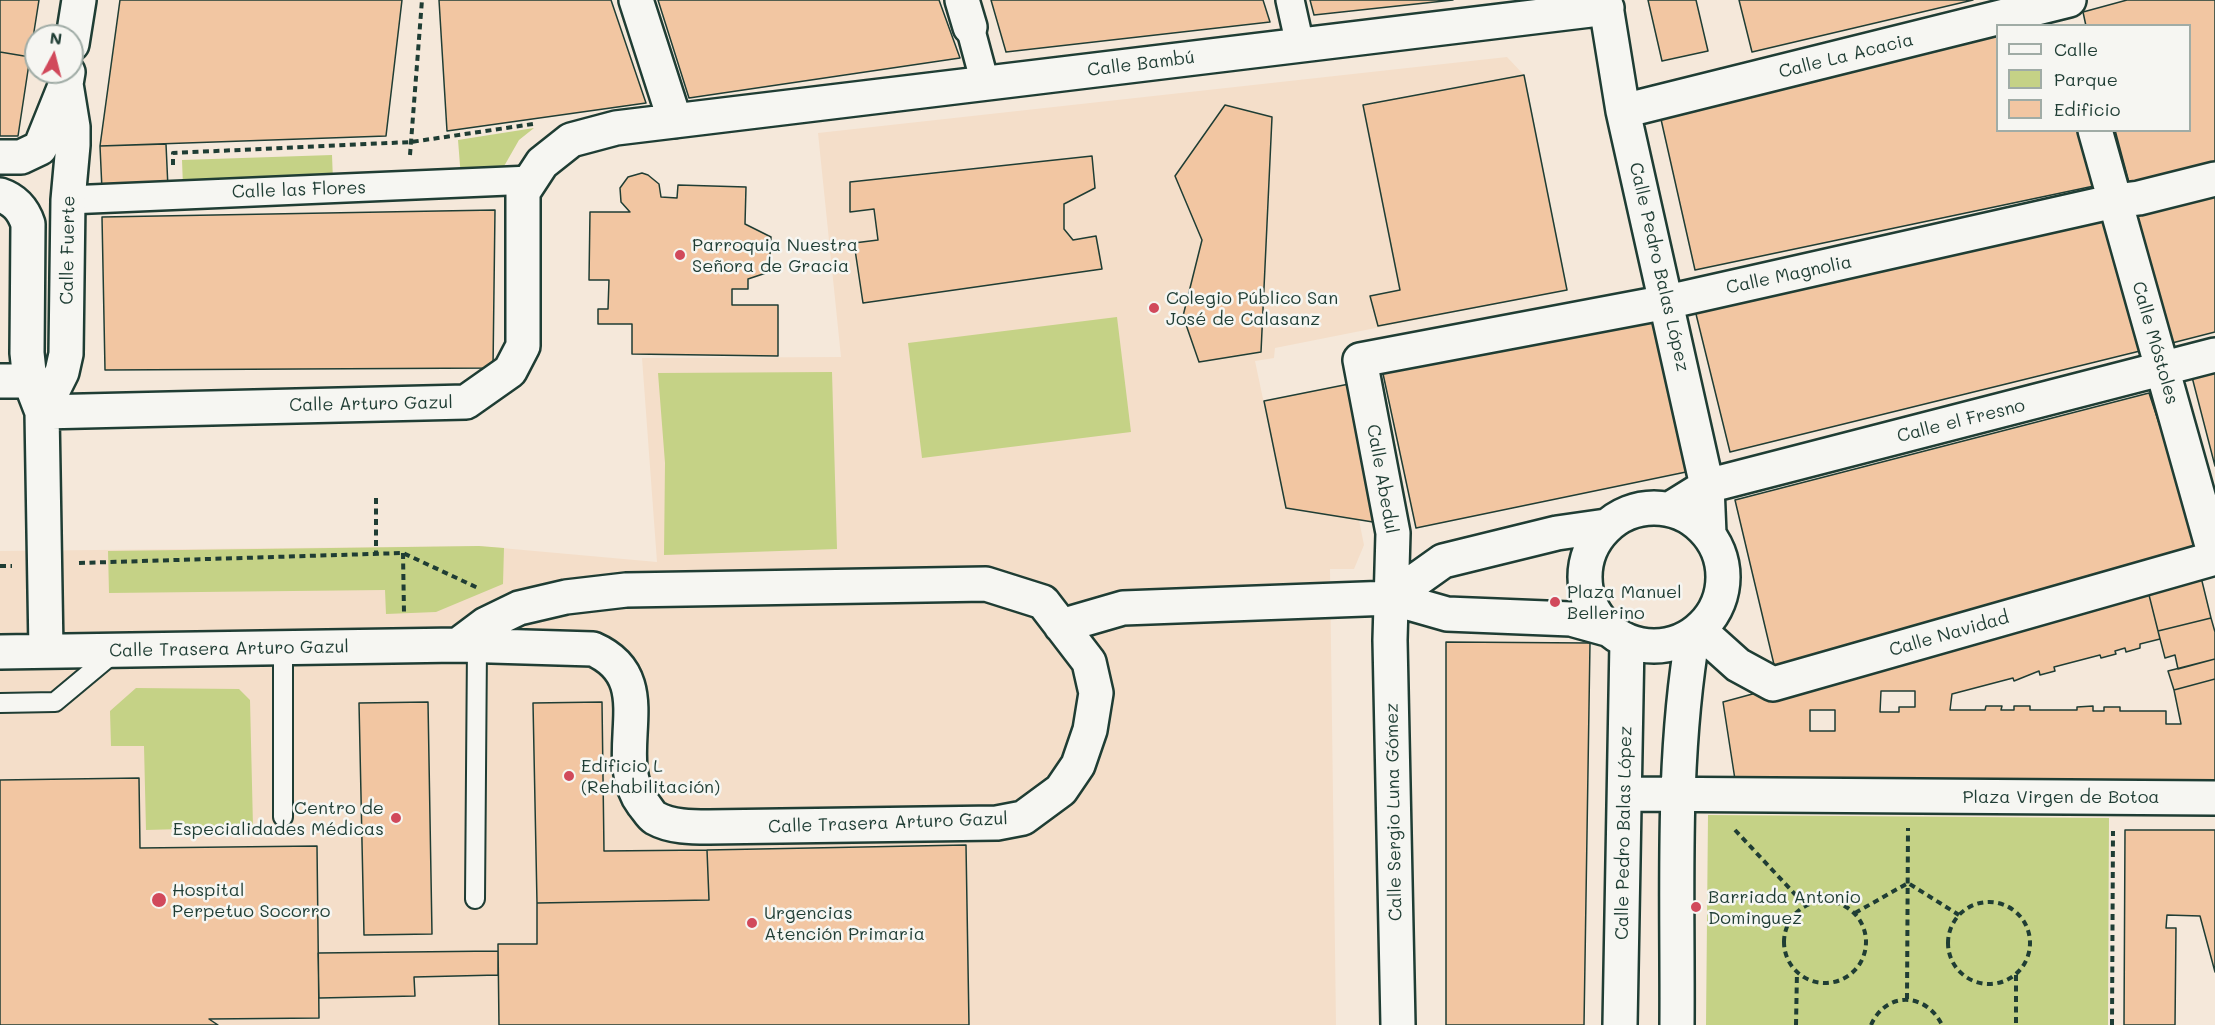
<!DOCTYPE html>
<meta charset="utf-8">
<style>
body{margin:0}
#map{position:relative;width:2215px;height:1025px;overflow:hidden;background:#f5e8da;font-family:Mali,sans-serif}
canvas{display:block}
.legend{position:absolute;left:1996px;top:24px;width:195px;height:108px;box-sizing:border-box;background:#f6f6f2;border:2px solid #a0aca6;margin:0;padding:8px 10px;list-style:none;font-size:18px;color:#1f3d34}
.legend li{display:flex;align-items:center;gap:12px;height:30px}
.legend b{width:30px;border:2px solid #a0aca6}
.north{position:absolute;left:24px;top:24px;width:60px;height:60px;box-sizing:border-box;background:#f6f6f2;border:2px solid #a0aca6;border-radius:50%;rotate:7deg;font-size:16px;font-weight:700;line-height:24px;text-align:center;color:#1f3d34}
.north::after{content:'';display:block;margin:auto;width:21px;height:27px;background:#d1495b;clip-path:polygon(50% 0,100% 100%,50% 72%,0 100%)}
</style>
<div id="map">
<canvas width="2215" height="1025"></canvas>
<ul class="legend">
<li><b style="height:8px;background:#f6f6f2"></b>Calle</li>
<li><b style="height:16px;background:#c5d286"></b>Parque</li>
<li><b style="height:16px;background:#f2c6a2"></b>Edificio</li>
</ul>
<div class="north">N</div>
</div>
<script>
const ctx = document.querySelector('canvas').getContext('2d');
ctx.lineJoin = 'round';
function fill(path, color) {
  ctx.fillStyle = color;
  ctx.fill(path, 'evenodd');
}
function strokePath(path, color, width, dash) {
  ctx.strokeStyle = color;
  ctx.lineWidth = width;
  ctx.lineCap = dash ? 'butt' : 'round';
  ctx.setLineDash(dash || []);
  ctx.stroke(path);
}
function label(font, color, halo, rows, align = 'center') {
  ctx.font = font + ' Mali,sans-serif';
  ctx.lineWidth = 5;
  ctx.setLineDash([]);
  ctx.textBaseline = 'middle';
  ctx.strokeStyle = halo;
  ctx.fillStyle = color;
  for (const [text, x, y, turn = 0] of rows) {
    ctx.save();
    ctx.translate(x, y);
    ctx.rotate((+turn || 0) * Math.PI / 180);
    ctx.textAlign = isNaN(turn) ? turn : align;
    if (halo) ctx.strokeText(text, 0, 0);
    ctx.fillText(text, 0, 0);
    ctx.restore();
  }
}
fill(new Path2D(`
 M1507,57L1524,75L1567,290L1275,348L1274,358L1255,361L1286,508L1359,520L1364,545L1354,569H1330L1336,1025H0V551L479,546L657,562L642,358L841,357L818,133Z`), '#f4dec9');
fill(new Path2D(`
 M534,128L519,140L499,175L461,178L458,140Z
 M332,155L333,181L183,187L182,160Z
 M1117,317L1131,432L922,458L908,343Z
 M832,372L837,549L664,555L665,463L658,373Z
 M479,546L504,548L503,584L436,612L386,614L385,590L109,593L108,551Z
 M136,688L239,689L250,700L253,827L146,830L144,746H111L110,711Z
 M1708,815L2109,818L2108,1025H1706Z`), '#c5d286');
const building = new Path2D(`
 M0,0H39L30,57L0,52Z
 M120,0H402L386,136L100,146Z
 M439,0H611L646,103L447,131Z
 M658,0H939L960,58L689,98Z
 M991,0H1263L1270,22L1006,52Z
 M1310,0H1453L1314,15Z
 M1648,0H1696L1708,51L1662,61Z
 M1739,0H1973L1752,52Z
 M2127,0H2215V167L2131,190L2115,130H2190V26H2086L2083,12Z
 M1998,29V130H2079L2094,186L1695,270L1658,106Z
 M0,52L30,57L18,136H0Z
 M1524,75L1567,290L1378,326L1370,296L1400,290L1363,105Z
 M1225,105L1272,117L1261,352L1199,362L1183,316L1202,240L1175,176Z
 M166,144L168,188L102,190L100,146Z
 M1092,156L1095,188L1064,204V229L1073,240L1096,236L1102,269L863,303L854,243L878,240L874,209L850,212V182Z
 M642,173L648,175L659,184L661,197L677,198L678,185L746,187L745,224L771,237L769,272L748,279V289H732V305H778V356L632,354V324H598V309H608L609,280H589L590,212H630L621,202L620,188L628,177Z
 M2215,190V332L2172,343L2136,210Z
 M495,210L493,368L105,370L102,217Z
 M2108,218L2144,350L1730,452L1695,310Z
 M1653,313L1686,472L1416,528L1382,369Z
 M2215,371V466L2192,377Z
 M1349,384L1373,522L1286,508L1264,401Z
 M2149,393L2201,550L1776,673L1735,500Z
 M2200,573L2211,618L2158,631L2147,587Z
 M2147,587L2160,639L2140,644V648L2126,652L2125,648L2115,651L2116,654L2101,658L2100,655L2054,667L2055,671L2040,675L2039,671L2014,681L2013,678L1952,694L1950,710H1985L1986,706H2002L2001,710H2014V706H2030V710H2077V707L2093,706V711H2104V707H2120V711H2166V724H2181L2174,690L2215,679V783L1736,786L1723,702ZM1881,691H1915V707H1899V712H1880ZM1810,710H1835V731H1810Z
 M2211,618L2215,632V659L2178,669L2175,655L2165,658L2158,631Z
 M1446,642L1590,643L1584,1025H1446Z
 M2215,659V679L2174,690L2168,671Z
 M428,702L432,934L364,935L359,703Z
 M602,702L604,851L707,850L709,900L537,903L533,703Z
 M139,778L140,848L317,846L319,1018L209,1019L218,1025H0V780Z
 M2125,830H2215V972L2200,916L2167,915L2166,928H2176L2175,1025H2124Z
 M966,845L969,1025H499L498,944H537V903L709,900L707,850Z
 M498,951V975L414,977L415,996L319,998L318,953Z`);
fill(building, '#f2c6a2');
strokePath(building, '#1f3d34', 1.5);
const service = new Path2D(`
 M283,648V817
 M0,703L55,702L115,652
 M475,899L477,646`);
const pedestrian = new Path2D(`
 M1290,0L1300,45
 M970,27L985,83
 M68,200L531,180`);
const minor = new Path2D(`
 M636,0L675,121
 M962,0L970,27
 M1605,0L1623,111L1707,486L1709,534
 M72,44L79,0
 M1623,111L2069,0
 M2095,130L2215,556
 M0,157H21L40,148L65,86
 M0,195C15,200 23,209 28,224L27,353L30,381L42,412L46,651
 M0,381H30
 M42,412L466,402L510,371L523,346V192L542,163L571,140L616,128L1607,8
 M42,412L62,372L66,354L68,200L73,145V127L66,84L68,72
 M1585 577a69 69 0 1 1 138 0a69 69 0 1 1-138 0Z
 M1670,509L1707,486L2215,355
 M1391,598L1443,561L1557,533L1606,526
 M1061,626L1123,608L1391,598L1447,614L1571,619L1607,629
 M1699,630L1738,665L1773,684L2215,558
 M0,652L458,645L593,649C664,680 606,754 643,804C647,808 650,815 655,818C671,827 692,827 709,827L997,823L1023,818L1061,790L1078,765L1090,730L1096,693L1089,662L1043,602L986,584L626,590L566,597L519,608L486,624L458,645
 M1625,794L2215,798
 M1398,1025L1390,640L1393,533L1360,360L1667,302L2115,201L2139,198L2215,179
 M1620,1025L1627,641
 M1677,1025C1678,895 1671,763 1693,634`);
strokePath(service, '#1f3d34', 22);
strokePath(pedestrian, '#1f3d34', 32);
strokePath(minor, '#1f3d34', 38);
strokePath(new Path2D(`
 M410,155L422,0
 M173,165V153L411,142L533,124
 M376,498V554
 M403,553L404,613
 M79,563L403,553L478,588
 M0,566H12
 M1735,830L1806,906
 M1784 942a41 41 0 1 1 82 0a41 41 0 1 1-82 0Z
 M1948 943a41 41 0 1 1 82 0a41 41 0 1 1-82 0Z
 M1855,913L1908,883L1959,915
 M2016,975V1025
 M1907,999L1908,828
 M1796,1025L1797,971
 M1871,1025C1886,991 1926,992 1942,1025
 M2112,1025L2113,831`), '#1f3d34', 4, [6, 4.5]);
strokePath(service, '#f6f6f2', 18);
strokePath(pedestrian, '#f6f6f2', 27);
strokePath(minor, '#f6f6f2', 33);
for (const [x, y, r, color] of [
 [680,255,6,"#d1495b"],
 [1154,308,6,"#d1495b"],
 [1555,602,6,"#d1495b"],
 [569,776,6,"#d1495b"],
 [396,818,6,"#d1495b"],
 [159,900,8,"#d1495b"],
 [1696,907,6,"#d1495b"],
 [752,923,6,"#d1495b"]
]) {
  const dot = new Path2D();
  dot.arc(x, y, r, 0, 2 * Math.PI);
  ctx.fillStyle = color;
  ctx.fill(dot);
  strokePath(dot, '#f6f6f2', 2);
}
label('18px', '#1f3d34', '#f6f6f2', [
 ["Calle La Acacia",1846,56,-14],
 ["Calle Bambú",1141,64,-7],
 ["Calle las Flores",299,190,-2],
 ["Calle Fuerte",68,250,-89],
 ["Calle Pedro Balas López",1659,267,77],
 ["Calle Magnolia",1789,275,-12],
 ["Calle Móstoles",2155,343,74],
 ["Calle Arturo Gazul",371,404,-1],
 ["Calle el Fresno",1961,421,-14],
 ["Calle Abedul",1382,479,80],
 ["Calle Navidad",1949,634,-16],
 ["Calle Trasera Arturo Gazul",229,649,-1],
 ["Plaza Virgen de Botoa",2061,797],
 ["Calle Sergio Luna Gómez",1394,812,-91],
 ["Calle Trasera Arturo Gazul",888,823,-2],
 ["Calle Pedro Balas López",1624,833,-89]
]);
label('18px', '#1f3d34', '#f6f6f2', [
 ["Parroquia Nuestra",692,245],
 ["Señora de Gracia",692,266],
 ["Colegio Público San",1166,298],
 ["José de Calasanz",1166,319],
 ["Plaza Manuel",1567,592],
 ["Bellerino",1567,613],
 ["Edificio L",581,766],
 ["(Rehabilitación)",581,787],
 ["Centro de",384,808,"right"],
 ["Especialidades Médicas",384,829,"right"],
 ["Hospital",172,890],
 ["Perpetuo Socorro",172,911],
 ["Barriada Antonio",1708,897],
 ["Dominguez",1708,918],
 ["Urgencias",764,913],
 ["Atención Primaria",764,934]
], 'left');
</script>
